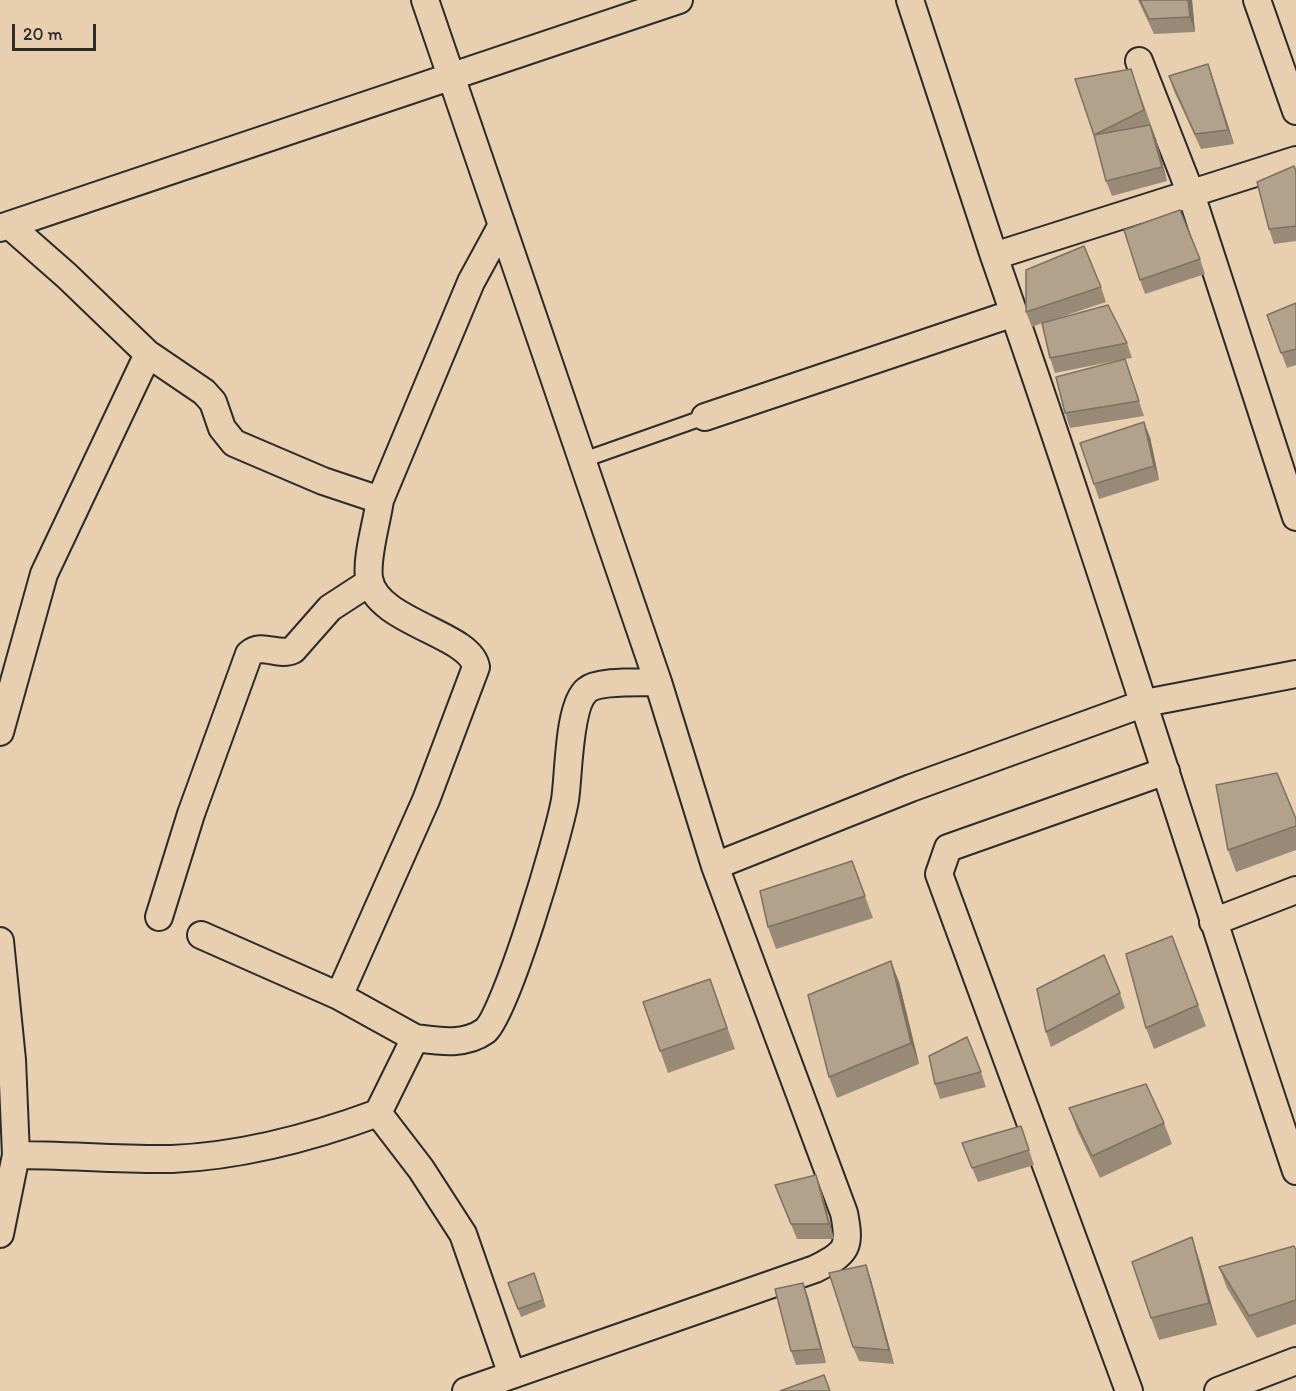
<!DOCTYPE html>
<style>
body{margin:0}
#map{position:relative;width:1296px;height:1391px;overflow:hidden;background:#e7cfaf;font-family:Itim,sans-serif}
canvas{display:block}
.scale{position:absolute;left:12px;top:24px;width:84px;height:27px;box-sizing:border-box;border:3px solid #2b2b2b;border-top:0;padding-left:8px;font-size:18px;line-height:21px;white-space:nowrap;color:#2b2b2b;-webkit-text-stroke:4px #e7cfaf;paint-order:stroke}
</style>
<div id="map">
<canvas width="1296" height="1391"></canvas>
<div class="scale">20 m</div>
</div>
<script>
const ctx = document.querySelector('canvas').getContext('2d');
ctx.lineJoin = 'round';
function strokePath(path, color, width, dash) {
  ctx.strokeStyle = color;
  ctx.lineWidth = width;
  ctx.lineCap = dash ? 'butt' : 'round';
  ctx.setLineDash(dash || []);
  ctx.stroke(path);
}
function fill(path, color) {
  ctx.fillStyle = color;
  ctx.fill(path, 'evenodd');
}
const service = new Path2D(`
 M583,460L705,417`);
const minor = new Path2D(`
 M425,0L658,682L715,866L844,1213C851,1248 847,1253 815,1269L466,1391
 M910,0L994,256L1296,160
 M1257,0L1296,111
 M1139,61L1191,194L1296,517
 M9,225L67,276L148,354L204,392L213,402L222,428L234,443L323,481L380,500C377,522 366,557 369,578C376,623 470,633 476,667L426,800L339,996
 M0,228L679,0
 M994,256C1100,559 1194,866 1296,1171
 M705,417L1014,313
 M380,500L471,282L502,225
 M0,732L44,574L148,354
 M715,866L911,788L1145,703L1296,674
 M159,917L191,814L249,654C262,642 278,657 293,650L330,608L370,582
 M1213,922L1296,890
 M201,935L339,996L415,1038
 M0,941L12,1060L16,1155L0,1234
 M378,1113L421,1169L463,1234L512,1375
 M16,1155C68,1155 121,1160 172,1159C242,1156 313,1137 378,1113L415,1038C438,1041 464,1046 485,1031C506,1014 559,835 565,800C569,776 568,705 587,690C599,680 641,683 658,682
 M1129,1391L939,874L948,848L1166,771
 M1218,1391L1296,1361`);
strokePath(service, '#2b2b2b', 18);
strokePath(minor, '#2b2b2b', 30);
strokePath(service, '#e7cfaf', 14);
strokePath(minor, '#e7cfaf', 26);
fill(new Path2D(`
 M1138,0H1192L1195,32L1154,34Z
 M1208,64L1234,144L1201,149L1174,91L1169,76Z
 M1136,83L1156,139L1167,181L1112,196L1106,181L1094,135Z
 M1296,171V241L1274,244L1269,229Z
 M1200,259L1205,274L1145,294L1140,280Z
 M1101,287L1106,302L1043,323L1127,343L1132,358L1125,359L1144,416L1070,428L1065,413L1125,359L1055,373L1050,358L1042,323L1032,327L1026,312Z
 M1296,303V365L1287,368L1267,315Z
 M1150,437L1159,480L1099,499L1094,484Z
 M1296,819V850L1236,872L1228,850Z
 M852,861L873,918L776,949L768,927Z
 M1172,936L1206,1026L1154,1049L1146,1028Z
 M710,979L735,1049L668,1073L643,1002Z
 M899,982L919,1064L837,1098L829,1077Z
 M1120,993L1125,1008L1051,1047L1046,1032Z
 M981,1072L986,1087L940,1099L935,1084Z
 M1069,1108L1164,1123L1172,1144L1100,1178L1077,1130Z
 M1021,1126L1034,1165L978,1182L962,1143Z
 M775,1185L821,1189L834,1239H797Z
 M1296,1250V1324L1257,1338L1227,1288L1219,1267Z
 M1199,1259L1217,1325L1159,1340L1151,1318Z
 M866,1265L871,1280L894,1364L859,1361L853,1347Z
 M534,1273L546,1307L521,1317L508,1283Z
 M803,1283L808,1297L826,1363L796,1365L791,1351Z`), '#998a78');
fill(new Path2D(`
 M1188,0H1192L1195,32L1190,17Z
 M1208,64L1213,78L1234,144L1228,130Z
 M1150,125L1156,139L1167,181L1162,167Z
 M1144,422L1150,437L1159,480L1154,466Z
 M891,961L899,982L919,1064L911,1043Z
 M816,1175L821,1189L834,1239L829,1224Z
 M1192,1237L1199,1259L1217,1325L1209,1303Z
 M866,1265L871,1280L894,1364L889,1350Z
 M803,1283L808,1297L826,1363L821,1349Z`), '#7d7161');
const building = new Path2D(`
 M1140,0H1188L1190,17L1149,19Z
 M1208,64L1228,130L1195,134L1169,76Z
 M1131,69L1144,110L1094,135L1075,79Z
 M1150,125L1162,167L1106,181L1094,135Z
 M1294,166L1296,171V226L1269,229L1257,182Z
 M1180,210L1200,259L1140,280L1124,230Z
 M1084,246L1101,287L1026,312V270Z
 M1296,303V349L1281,353L1267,315Z
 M1108,305L1127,343L1050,358L1042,323Z
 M1125,359L1139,401L1065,413L1056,377Z
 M1144,422L1154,466L1094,484L1080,443Z
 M1277,773L1296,819V826L1228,850L1216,785Z
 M852,861L865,896L768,927L760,891Z
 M1172,936L1198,1005L1146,1028L1126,954Z
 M1104,955L1120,993L1046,1032L1037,989Z
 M891,961L911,1043L829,1077L808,995Z
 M710,979L727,1028L660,1051L643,1002Z
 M967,1037L981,1072L935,1084L929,1056Z
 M1146,1084L1164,1123L1092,1156L1069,1108Z
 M1021,1126L1029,1150L972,1168L962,1143Z
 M816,1175L829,1224H791L775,1185Z
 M1192,1237L1209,1303L1151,1318L1132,1262Z
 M1294,1246L1296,1250V1300L1249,1316L1219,1267Z
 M866,1265L889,1350L853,1347L829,1273Z
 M534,1273L543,1300L518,1309L508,1283Z
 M803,1283L821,1349L791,1351L775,1289Z
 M824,1375L830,1391H780Z`);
fill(building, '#b2a18b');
strokePath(building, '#7d7161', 1.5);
</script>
